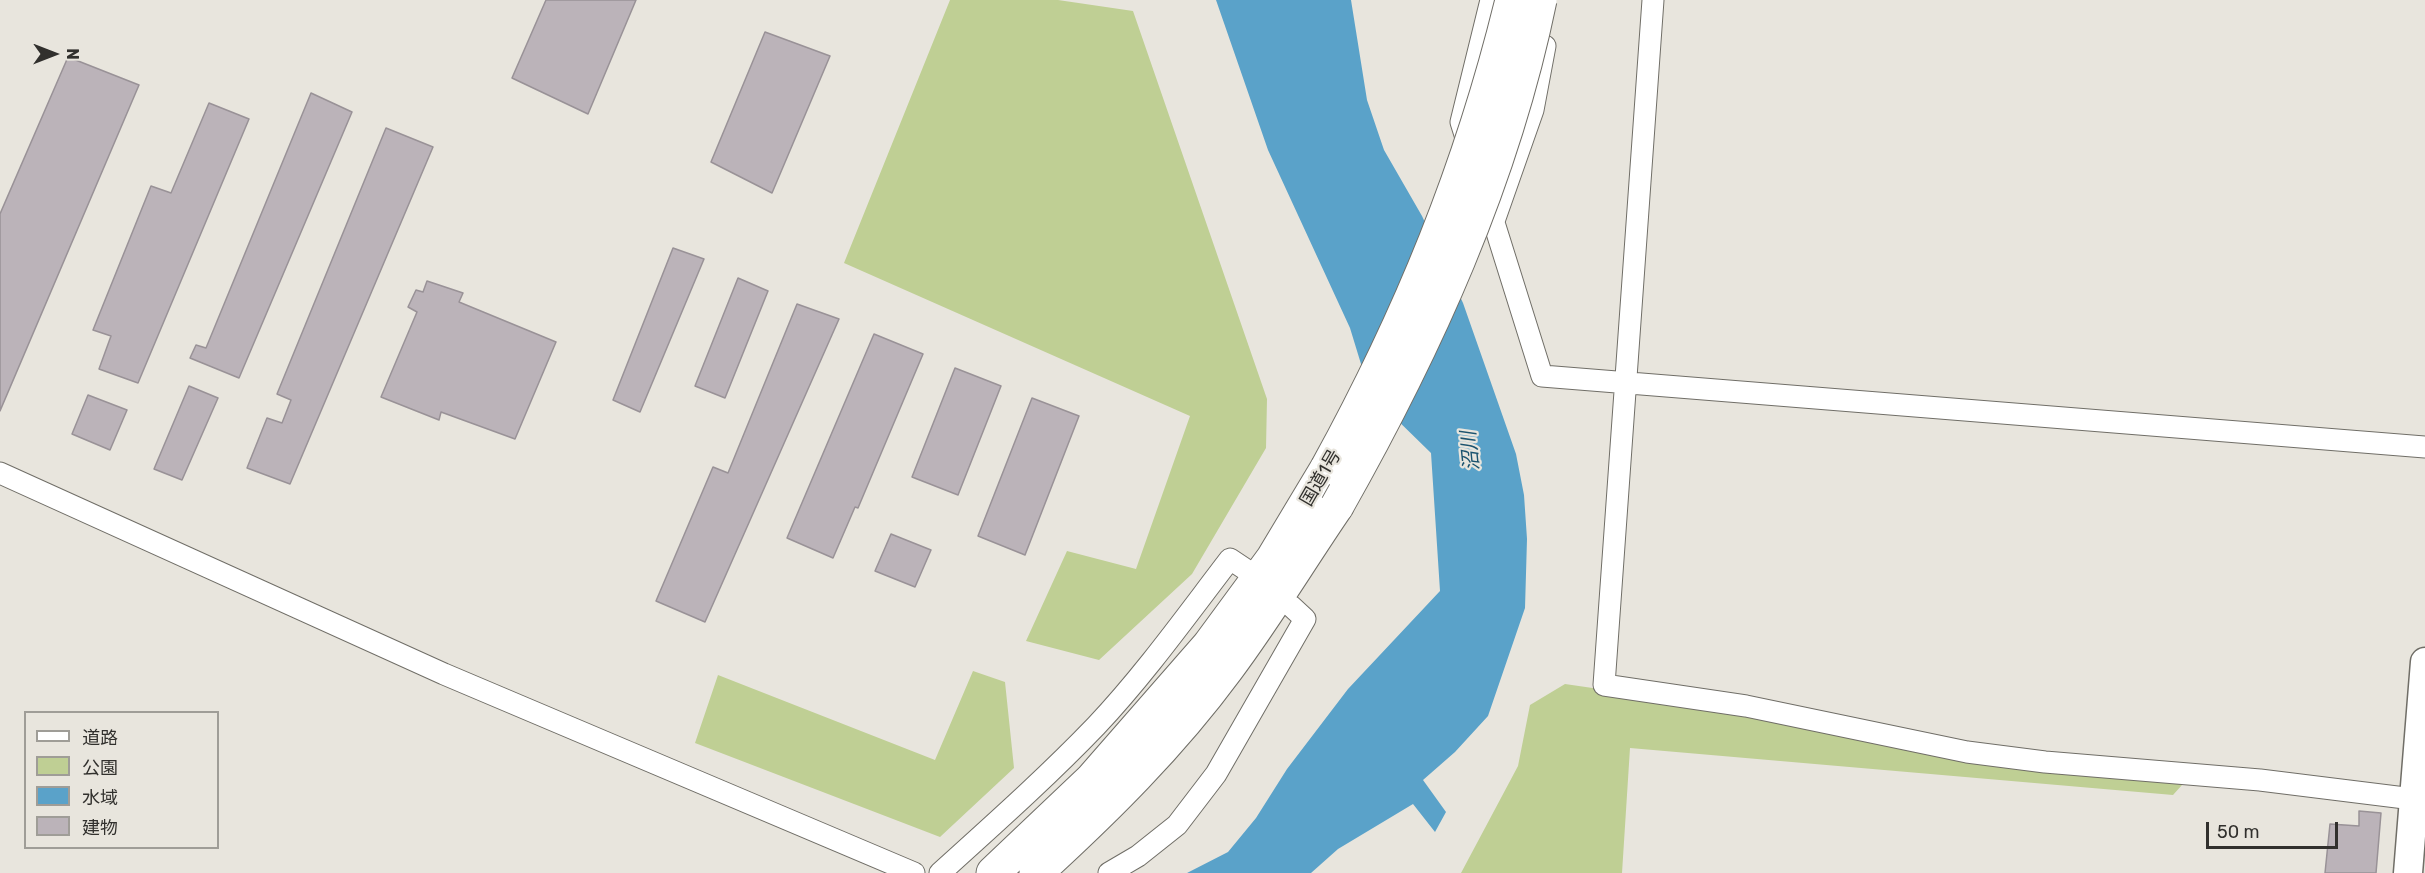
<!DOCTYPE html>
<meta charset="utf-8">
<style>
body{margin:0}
#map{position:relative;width:2425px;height:873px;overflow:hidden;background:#e8e5dd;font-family:Rubik,"Noto Sans JP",sans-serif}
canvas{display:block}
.legend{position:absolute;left:24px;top:711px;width:195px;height:138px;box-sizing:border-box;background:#e8e5dd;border:2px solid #9f9d97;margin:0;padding:8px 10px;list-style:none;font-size:18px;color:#31302d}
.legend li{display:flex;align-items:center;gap:12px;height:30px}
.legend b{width:30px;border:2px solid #9f9d97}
.north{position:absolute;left:24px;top:24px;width:60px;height:60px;-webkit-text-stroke:4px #e8e5dd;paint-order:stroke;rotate:90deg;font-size:16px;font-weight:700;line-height:24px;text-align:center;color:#31302d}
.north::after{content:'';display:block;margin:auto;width:21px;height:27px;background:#31302d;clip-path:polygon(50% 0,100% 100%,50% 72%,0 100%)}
.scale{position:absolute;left:2206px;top:822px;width:132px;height:27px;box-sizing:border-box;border:3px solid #31302d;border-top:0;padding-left:8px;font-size:18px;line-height:21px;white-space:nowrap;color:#31302d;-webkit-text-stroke:4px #e8e5dd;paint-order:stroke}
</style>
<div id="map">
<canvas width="2425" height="873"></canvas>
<ul class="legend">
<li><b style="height:8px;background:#fff"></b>道路</li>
<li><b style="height:16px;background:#bfcf94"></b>公園</li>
<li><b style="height:16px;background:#5aa2c9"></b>水域</li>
<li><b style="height:16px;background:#bbb3b9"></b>建物</li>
</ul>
<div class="north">N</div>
<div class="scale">50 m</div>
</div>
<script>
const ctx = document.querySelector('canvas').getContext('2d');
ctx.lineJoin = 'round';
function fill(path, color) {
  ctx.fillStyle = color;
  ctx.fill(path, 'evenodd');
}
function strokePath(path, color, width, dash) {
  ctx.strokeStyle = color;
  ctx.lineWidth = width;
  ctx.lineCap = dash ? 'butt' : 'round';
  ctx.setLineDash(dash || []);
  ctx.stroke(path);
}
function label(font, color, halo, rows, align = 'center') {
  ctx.font = font + ' Rubik,"Noto Sans JP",sans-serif';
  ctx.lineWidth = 4.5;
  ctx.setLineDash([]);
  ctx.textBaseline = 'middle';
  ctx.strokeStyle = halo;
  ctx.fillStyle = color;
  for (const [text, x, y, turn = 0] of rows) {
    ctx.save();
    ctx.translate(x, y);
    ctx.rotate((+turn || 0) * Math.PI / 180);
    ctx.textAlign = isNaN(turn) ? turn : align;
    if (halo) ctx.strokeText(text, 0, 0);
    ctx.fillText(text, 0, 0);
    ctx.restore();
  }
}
fill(new Path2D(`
 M950,0H1058L1133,11L1267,399L1266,448L1192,574L1099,660L1026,641L1067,551L1136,569L1190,416L844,263Z
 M973,671L1005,682L1014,768L940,837L695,743L718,675L935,760Z
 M1565,684L2191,775L2173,795L1630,748L1622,873H1461L1518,766L1530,705Z`), '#bfcf94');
fill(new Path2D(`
 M1216,0H1351L1367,100L1384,150L1422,216L1463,303L1516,454L1524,495L1527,539L1525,608L1488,716L1455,752L1423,780L1446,812L1435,832L1413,804L1338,849L1311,873H1187L1228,852L1256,818L1287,769L1348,689L1440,591L1431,453L1388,411L1376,413L1350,328L1268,150Z`), '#5aa2c9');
const building = new Path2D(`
 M546,0H636L588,114L512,78Z
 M765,32L830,56L772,193L711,162Z
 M68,57L139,85L0,411V214Z
 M311,93L352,112L239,378L190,358L196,345L206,348Z
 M209,103L249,119L138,383L99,369L111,336L93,330L151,186L171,193Z
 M386,128L433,147L290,484L247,468L267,418L282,423L291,400L277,394Z
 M673,248L704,259L640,412L613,400Z
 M738,278L768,291L725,398L695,386Z
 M427,281L463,293L459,302L556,342L515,439L441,412L439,420L381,397L417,312L408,307L416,290L423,292Z
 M797,304L839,319L705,622L656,601L713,467L728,473Z
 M874,334L923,354L858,508L855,507L833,558L787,538Z
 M955,368L1001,386L958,495L912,477Z
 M189,386L218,398L182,480L154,469Z
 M88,395L127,410L110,450L72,434Z
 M1032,398L1079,416L1025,555L978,536Z
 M891,534L931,550L915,587L875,571Z
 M2359,811L2381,813L2376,873H2325L2330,824L2359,826Z`);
fill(building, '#bbb3b9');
strokePath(building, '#999297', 1.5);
const street = new Path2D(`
 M1653,0L1604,685L1746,706L1967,752L2045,762L2260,780L2413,799
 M1467,141L1461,122L1491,0
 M1484,191L1542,376L2425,447
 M1494,221L1533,110L1545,46
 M0,473L444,674L914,873
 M940,873C993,825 1046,778 1096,726C1145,674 1187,615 1230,559L1248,571
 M1109,873L1138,856L1177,825L1216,774L1305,619L1291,606`);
const secondary = new Path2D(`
 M2408,873L2425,662`);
const highway = new Path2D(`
 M993,873L1091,780L1209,645L1273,558L1327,468
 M1036,873C1105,810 1171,745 1227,669C1266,617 1300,560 1337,506`);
strokePath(street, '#706e67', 23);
strokePath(secondary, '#706e67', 31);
strokePath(highway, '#706e67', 35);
strokePath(street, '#fff', 21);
strokePath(secondary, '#fff', 28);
strokePath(highway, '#fff', 33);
const highwayBridge = new Path2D(`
 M1327,468C1410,317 1471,168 1512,0
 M1337,506C1427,347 1503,180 1540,0`);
strokePath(highwayBridge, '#706e67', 35, []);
strokePath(highwayBridge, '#fff', 33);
label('18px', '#31302d', '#e8e5dd', [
 ["国道1号",1321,478,-60]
]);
label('italic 20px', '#1b536f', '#e8e5dd', [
 ["沼川",1471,451,-96]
]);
</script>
